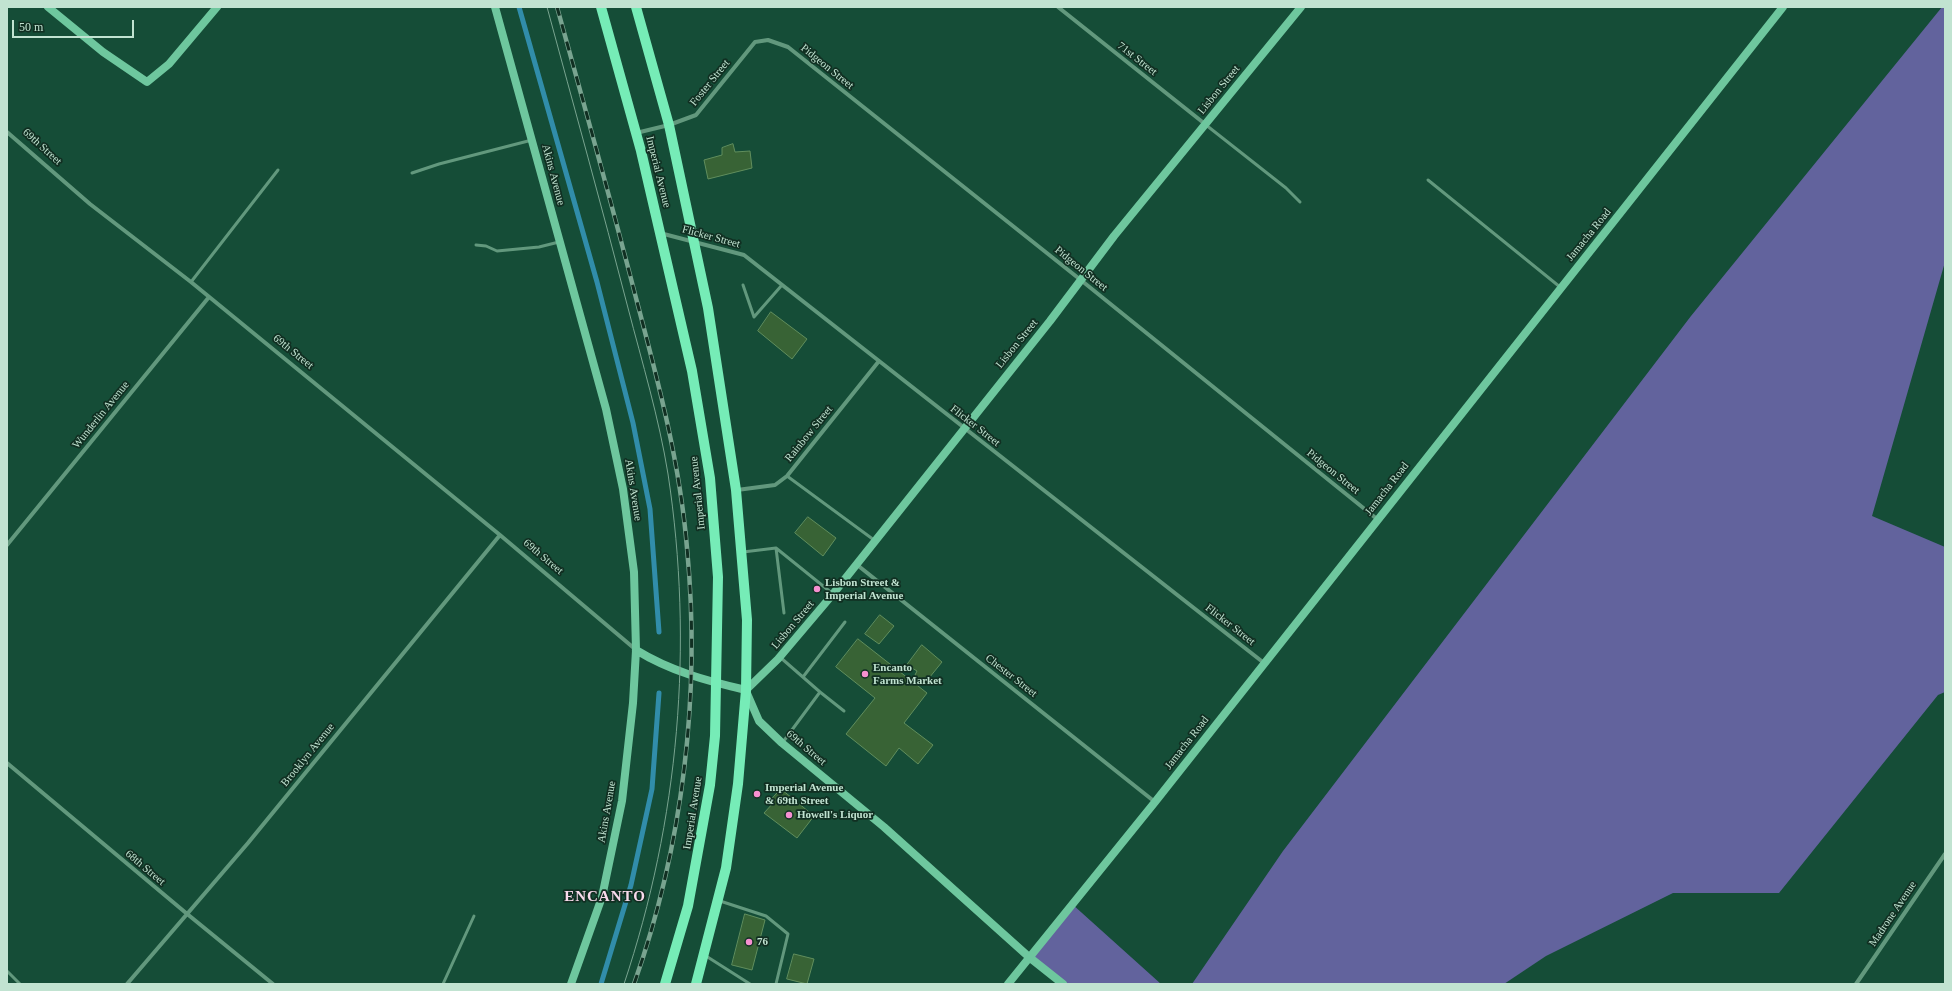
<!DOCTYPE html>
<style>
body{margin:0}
#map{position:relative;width:1952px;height:991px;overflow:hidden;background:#154d37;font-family:Georgia,serif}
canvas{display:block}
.frame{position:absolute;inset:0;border:8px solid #c1e3d1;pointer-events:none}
.scale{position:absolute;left:12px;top:20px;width:122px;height:18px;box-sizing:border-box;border:2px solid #c1e3d1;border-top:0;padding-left:5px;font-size:12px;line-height:14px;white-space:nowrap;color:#c1e3d1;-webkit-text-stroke:3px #112f22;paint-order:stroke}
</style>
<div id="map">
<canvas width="1952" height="991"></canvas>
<div class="frame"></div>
<div class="scale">50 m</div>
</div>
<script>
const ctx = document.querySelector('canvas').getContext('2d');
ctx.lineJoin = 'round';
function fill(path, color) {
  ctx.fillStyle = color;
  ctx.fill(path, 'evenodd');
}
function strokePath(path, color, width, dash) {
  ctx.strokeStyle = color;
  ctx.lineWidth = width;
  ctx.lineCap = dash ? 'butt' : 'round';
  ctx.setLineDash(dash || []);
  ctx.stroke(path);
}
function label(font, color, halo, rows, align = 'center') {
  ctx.font = font + ' Georgia,serif';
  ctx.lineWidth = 3.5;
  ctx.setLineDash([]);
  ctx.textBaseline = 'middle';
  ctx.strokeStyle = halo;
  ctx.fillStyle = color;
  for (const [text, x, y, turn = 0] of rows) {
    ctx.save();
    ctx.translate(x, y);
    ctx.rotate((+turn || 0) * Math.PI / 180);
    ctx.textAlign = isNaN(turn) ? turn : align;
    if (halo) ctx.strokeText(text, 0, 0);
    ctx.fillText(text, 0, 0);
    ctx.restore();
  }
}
fill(new Path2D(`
 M1942,7H1945V262L1872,516L1945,547V692L1938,695L1779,893H1673L1546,956L1504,984H1192L1283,851L1691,316Z
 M1072,904L1161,984H1067L1029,957Z`), '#62639d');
strokePath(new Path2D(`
 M519,7L597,282L633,423L650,509L659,632
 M601,984L631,885L652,789L659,693`), '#318daa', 5);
const building = new Path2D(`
 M733,144L735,152L750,151L752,168L708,179L704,160L722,155V148Z
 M771,312L807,339L792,359L758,331Z
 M808,517L836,538L823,556L795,533Z
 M880,615L894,626L879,644L865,634Z
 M858,639L927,693L904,723L933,745L918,764L899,748L886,766L846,734L875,698L836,667Z
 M922,645L942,662L925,683L915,675L917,671L907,665Z
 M781,789L814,816L797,838L764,813L774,802L771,800Z
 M745,914L765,920L752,970L732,965Z
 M794,954L814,959L807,984L787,979Z`);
fill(building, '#386335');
strokePath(building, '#618e5d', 1);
strokePath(new Path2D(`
 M1206,125L1286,188L1300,202
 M412,173L439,164L532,140
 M1428,180L1560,287
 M476,245L486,246L497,251L539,247L559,242
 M191,282L278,170
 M743,285L754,317L782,285
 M787,476L874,540
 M776,548L784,613
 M743,552L776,548L833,594
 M781,658L820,692L783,742
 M803,677L845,622
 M820,692L844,711
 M720,901L766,916L788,934L776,984
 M706,956L750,984
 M7,971L20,984
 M443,984L474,916`), '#62987d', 3);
strokePath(new Path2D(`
 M1058,7L1205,124
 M7,132L90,204L191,282L500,535L635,649
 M636,133L669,125L696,115L755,42L768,40L788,47L1082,281L1377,519
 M660,233L744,255L1264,663
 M737,490L775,485L787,476L879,361
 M7,545L209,297
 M856,564L1155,802
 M7,763L186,913L273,984
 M127,984L248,843L500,535
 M1856,984L1945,854`), '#62987d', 4);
strokePath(new Path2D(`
 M48,7L103,52L147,82L169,64L217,7
 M495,7L606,409L623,489L634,572L636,650L633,703L622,801L602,897L571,984
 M636,650C670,671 707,681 746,690
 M746,690L778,659L833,594L1050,321L1114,236L1301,7
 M746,691L759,721L782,743L884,827L1029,957L1063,984
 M1008,984L1155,802L1783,7`), '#6ec79e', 8);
strokePath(new Path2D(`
 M601,7L641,151L692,371L710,478L718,577L715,736L710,785L688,906L665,984
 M636,7L669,125L708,308L736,490L747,620L746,690L738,784L726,868L696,984`), '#76ecb7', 10);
strokePath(new Path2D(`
 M547,7C574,107 602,207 628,308C642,362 659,418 668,474C694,645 679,820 624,984`), '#79a490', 1);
const rail = new Path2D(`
 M557,7C584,104 611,201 636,298C658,381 680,463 687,548C701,694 683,846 634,984`);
strokePath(rail, '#79a490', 4.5);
strokePath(rail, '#112f22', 3, [9]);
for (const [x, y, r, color] of [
 [817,589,4,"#f690d0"],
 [865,674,4,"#f690d0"],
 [757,794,4,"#f690d0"],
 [789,815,4,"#f690d0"],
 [749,942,4,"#f690d0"]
]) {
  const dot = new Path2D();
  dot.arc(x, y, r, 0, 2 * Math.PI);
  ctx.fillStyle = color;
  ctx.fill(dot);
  strokePath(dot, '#112f22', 1.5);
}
label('11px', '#c1e3d1', '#112f22', [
 ["71st Street",1137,59,38],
 ["Pidgeon Street",827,67,39],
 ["Foster Street",710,83,-51],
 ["Lisbon Street",1219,90,-51],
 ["69th Street",42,147,42],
 ["Imperial Avenue",658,172,76],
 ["Akins Avenue",553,175,75],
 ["Jamacha Road",1589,235,-51],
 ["Flicker Street",711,237,15],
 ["Pidgeon Street",1081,269,39],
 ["Lisbon Street",1017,344,-51],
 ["69th Street",293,352,39],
 ["Wunderlin Avenue",101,415,-51],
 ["Flicker Street",975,426,38],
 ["Rainbow Street",809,434,-51],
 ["Pidgeon Street",1333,472,39],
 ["Jamacha Road",1387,489,-52],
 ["Akins Avenue",633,490,81],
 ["Imperial Avenue",698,493,-96],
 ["69th Street",543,557,40],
 ["Lisbon Street",793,625,-50],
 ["Flicker Street",1230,625,38],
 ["Chester Street",1011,676,38],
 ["Jamacha Road",1187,743,-52],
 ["69th Street",806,748,40],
 ["Brooklyn Avenue",308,755,-51],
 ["Akins Avenue",607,812,-80],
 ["Imperial Avenue",693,813,-81],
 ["68th Street",145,868,40],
 ["Madrone Avenue",1893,914,-56]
]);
label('bold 11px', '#c1e3d1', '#112f22', [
 ["Lisbon Street &",825,583],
 ["Imperial Avenue",825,596],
 ["Encanto",873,668],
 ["Farms Market",873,681],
 ["Imperial Avenue",765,788],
 ["& 69th Street",765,801],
 ["Howell's Liquor",797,815],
 ["76",757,942]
], 'left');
ctx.letterSpacing = '1px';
label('bold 15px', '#f8daeb', '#112f22', [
 ["ENCANTO",605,897]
]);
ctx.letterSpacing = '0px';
</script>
